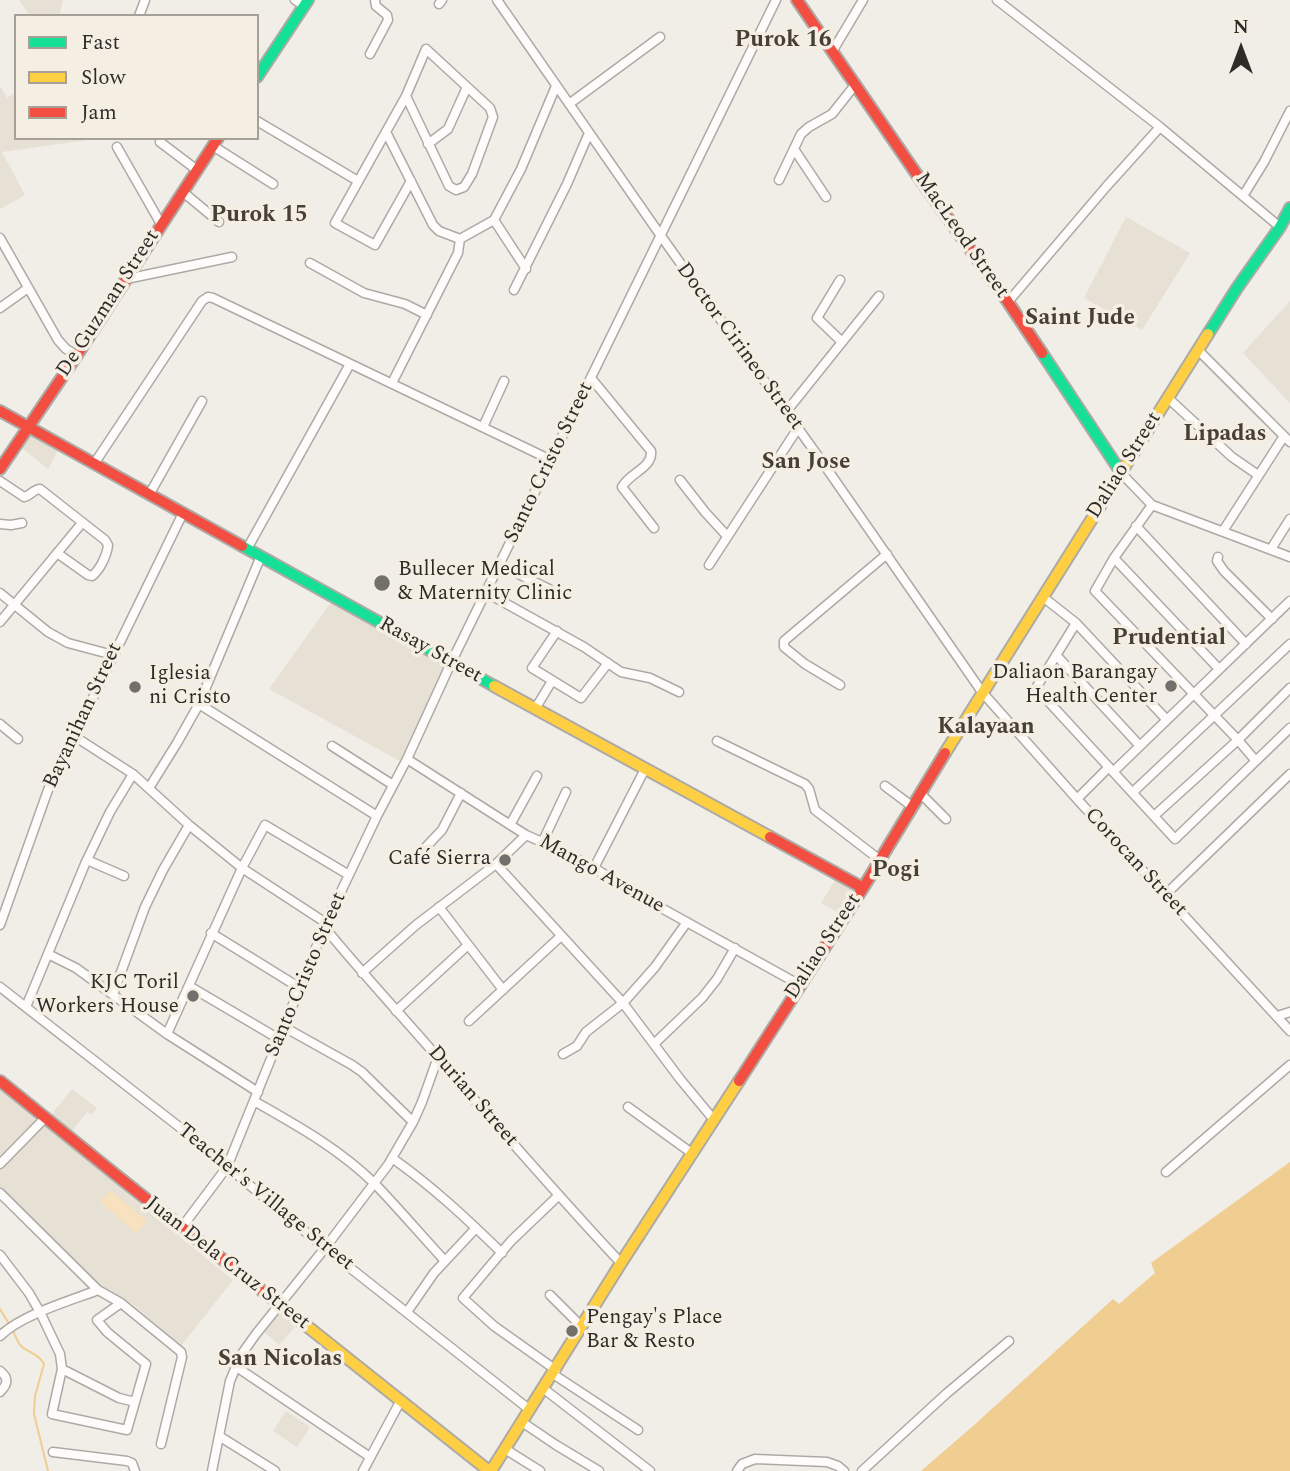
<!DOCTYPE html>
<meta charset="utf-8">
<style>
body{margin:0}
#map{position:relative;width:1290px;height:1471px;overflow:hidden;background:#f1ede7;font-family:Spectral,serif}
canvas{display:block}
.legend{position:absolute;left:14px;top:14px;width:245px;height:126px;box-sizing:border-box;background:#f5eee3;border:2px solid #a5a098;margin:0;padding:9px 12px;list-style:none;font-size:21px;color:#2e2c28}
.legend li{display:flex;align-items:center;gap:14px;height:35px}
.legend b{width:35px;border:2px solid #a5a098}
.north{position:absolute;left:1206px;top:14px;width:70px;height:70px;-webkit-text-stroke:5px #f5eee3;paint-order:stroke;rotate:0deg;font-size:19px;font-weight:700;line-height:28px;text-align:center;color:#2e2c28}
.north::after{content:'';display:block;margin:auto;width:24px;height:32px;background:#2e2c28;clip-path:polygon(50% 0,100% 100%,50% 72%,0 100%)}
</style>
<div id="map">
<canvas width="1290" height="1471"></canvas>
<ul class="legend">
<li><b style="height:9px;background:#16e098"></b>Fast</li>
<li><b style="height:9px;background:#ffcf43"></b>Slow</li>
<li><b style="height:9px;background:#f24e42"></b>Jam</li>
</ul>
<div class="north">N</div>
</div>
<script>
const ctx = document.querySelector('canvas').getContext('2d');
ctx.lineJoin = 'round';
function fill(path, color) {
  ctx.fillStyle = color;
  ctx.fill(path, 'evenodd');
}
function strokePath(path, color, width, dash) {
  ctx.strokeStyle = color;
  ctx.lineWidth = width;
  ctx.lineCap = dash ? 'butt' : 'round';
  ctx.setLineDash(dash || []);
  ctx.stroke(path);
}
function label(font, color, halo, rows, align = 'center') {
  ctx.font = font + ' Spectral,serif';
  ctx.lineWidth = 7;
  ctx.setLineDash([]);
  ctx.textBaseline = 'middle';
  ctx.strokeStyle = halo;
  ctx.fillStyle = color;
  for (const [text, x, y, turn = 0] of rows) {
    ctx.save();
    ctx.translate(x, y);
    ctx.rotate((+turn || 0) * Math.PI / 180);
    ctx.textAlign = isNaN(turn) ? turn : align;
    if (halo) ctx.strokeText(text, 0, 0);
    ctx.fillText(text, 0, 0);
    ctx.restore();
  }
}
fill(new Path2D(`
 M19,0H63L59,16H30Z
 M0,86L7,98L16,92V138H101L2,152L25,195L0,209Z
 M1126,217L1190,253L1142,330L1084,298Z
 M1290,301V403L1243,353Z
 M32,435L58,450L48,469L22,448Z
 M332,601L445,666L400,761L269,689Z
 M836,879L853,890L839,913L821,903Z
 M72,1089L97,1108L91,1115L87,1112L72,1131L51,1115Z
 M0,1090L39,1122L0,1162Z
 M46,1124L113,1182L233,1280L181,1346L134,1305L104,1288L0,1189V1169Z
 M278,1313L295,1327L279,1345L263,1331Z
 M286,1411L310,1427L297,1447L273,1431Z`), '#e7e0d4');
fill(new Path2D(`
 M110,1190L147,1221L136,1233L100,1202Z`), '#f7e1be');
fill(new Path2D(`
 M1290,1162V1471H921L973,1426L1113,1299L1119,1304L1155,1273L1151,1263Z`), '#f0cd91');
strokePath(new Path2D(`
 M0,1309L8,1322
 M13,1331C15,1335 18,1343 21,1346C29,1353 39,1354 44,1364L35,1396L34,1414L48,1471`), '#f0cd91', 2);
const street = new Path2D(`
 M295,0L304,6
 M497,0L661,236L825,466L982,692L1077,799L1290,1031
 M997,0L1160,127L1280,227
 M439,4L442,0
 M139,16L145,0
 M832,52L863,0
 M370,54L388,20L387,15L376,6L375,0
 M406,96L449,186L456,190L464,187L472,174L493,117L490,108L426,49L406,96L335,223L375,245L411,181
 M569,104L660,37
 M257,121L358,181
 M386,132L433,225L439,231L460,239
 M160,142L197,170
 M428,144L448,129L467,87
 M213,146L273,184
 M117,147L161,224
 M794,149L826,197
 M779,180L801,134L809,127L832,114L855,85
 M183,192L219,222
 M1243,196L1264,162L1290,111
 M494,220L526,269
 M0,238L58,340L66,349L77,355
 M460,239L494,220L521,169L556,86
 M310,263L364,293L405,304L427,315
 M126,279L232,257
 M840,280L817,318L842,342
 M514,290L567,184L589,133
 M1008,302L1106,187L1160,127
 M0,308L28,288
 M1199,351L1290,442
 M591,378L651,451C653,468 629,473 622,487L654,528
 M392,383L458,253L460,239
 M1168,398L1232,457L1258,475
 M786,412L879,296
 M483,427L504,381
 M94,464L202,301L208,297L213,298L551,460
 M1122,474L1152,505L1290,557
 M680,480L705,512L727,536
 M0,481L24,497C30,496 34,489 40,489L105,540L108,545C107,555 100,570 92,576L88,575L57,553
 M149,495L202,401
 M1152,505L1114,558L1095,591L1238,740L1255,760
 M0,524L11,525L22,523
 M1136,526L1246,644
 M1223,531L1284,436
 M247,549L350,364
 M1271,549L1290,519
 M1218,557L1217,561L1224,571L1272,619
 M1114,558L1219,669
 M500,565L549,589
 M709,565L798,428
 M0,593L48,632L68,643L113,655
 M487,593L584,647L621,672L650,678L679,692
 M1043,597L1076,623L1166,719
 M0,622L82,523
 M1076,623L1036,688L1175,839L1290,728
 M557,631L532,668L581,698L608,663
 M1056,655L1140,746
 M840,685L805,664L784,647V641L887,554
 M199,704L377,816
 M535,709L552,681
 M0,724L18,739
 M74,736L133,774L189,825L242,868L326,923
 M717,741L805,784L809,789L815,810L880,860
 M332,746L393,785
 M407,759L526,835L560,850L594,868L638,895L800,985
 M1113,772L1290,601
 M885,786L913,807
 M149,788L177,743L199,704L261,556
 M1133,792L1290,644
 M921,794L946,819
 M1077,799L1109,767
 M1154,816L1238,740L1290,688
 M510,825L537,776
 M542,843L566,792
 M424,849L442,830L461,793
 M87,860L124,876
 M496,864L623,1003L680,1079L714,1120
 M594,868L645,769
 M1165,895L1290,774
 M439,907L503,990
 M0,925L48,790L183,513
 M325,928C362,973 402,1016 440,1060C500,1129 559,1197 621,1263
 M211,933L300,988
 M48,954L76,968L167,1034L258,1092
 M362,973L416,925L496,864L526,835
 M189,986L279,1039
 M0,987L187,1133L325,1248L530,1410
 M113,994L145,907L163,870L189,825
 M26,1007L85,864L110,812L133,774
 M396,1011L468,945
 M1277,1016L1290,1012
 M469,1021L561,936
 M284,1027L352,1065L362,1072L413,1122
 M167,1034L242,868L265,825L349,875
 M654,1044L702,998L717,979L735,948
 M563,1054L577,1046L586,1032L623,1003L655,967L687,922
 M254,1101C296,1125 340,1149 375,1184C399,1209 421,1235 445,1261
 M628,1107L693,1154
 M392,1158C432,1186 467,1219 502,1253
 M0,1164L45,1118
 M1166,1172L1290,1065
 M0,1193L98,1290L121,1303L181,1352L182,1357L161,1444
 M182,1227L227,1167L326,923L377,816L407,759L451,663L776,0
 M0,1255L29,1293L40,1312L60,1354L62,1369L52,1414L127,1430L146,1364L107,1332L97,1320L121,1303
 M550,1295L582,1327
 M407,1312L434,1273L476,1228
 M0,1336C21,1315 69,1301 98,1290
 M235,1366L370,1457
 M62,1369L119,1398L135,1402
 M556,1370L494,1326L463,1298L511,1241L558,1196
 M0,1371C9,1378 8,1384 0,1392
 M553,1374L638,1430
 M544,1389L650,1471
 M522,1422L556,1445L599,1471
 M219,1436L275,1471
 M505,1449L540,1471
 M53,1452L127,1461L132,1463L135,1471
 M212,1471L230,1381L241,1355L256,1334L325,1248L388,1165L413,1122L422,1102L438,1057
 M363,1471L401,1400
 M737,1471L742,1464L755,1459L827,1462L838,1466L844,1471
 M862,1471L946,1394L1009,1341`);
const fast = new Path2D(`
 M257,77L308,0
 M1208,334L1237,288L1280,227L1290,208
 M1042,353L1122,474
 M242,546L494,686`);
const slow = new Path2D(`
 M494,686L770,837
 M945,753L1208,334
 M298,1319L489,1471
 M491,1471L621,1263L739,1081`);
const jam = new Path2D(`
 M797,0L922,182L1008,302L1042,353
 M0,411L242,546
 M0,469L77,355L218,138
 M770,837L863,888
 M0,1081L121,1179L298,1319
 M739,1081L863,888L945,753`);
strokePath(street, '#adaaa6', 11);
strokePath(fast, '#adaaa6', 14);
strokePath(slow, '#adaaa6', 14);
strokePath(jam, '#adaaa6', 14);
strokePath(street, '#fdfcfb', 8);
strokePath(fast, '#16e098', 10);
strokePath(slow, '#ffcf43', 10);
strokePath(jam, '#f24e42', 10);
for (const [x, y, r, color] of [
 [382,583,9,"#72706b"],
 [1171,686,7,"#72706b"],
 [135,687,7,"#72706b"],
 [505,860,7,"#72706b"],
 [193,996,7,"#72706b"],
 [572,1331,7,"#72706b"]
]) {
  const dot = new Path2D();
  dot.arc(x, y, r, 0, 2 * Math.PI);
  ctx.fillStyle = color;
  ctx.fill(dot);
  strokePath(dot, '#f5eee3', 2.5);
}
label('21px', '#2e2c28', '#f5eee3', [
 ["MacLeod Street",961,236,55],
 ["De Guzman Street",109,304,-57],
 ["Doctor Cirineo Street",739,347,54],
 ["Santo Cristo Street",550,463,-64],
 ["Daliao Street",1125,466,-58],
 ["Rasay Street",430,651,29],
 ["Bayanihan Street",84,716,-65],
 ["Corocan Street",1135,863,47],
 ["Mango Avenue",601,875,29],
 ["Daliao Street",824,947,-57],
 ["Santo Cristo Street",307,975,-67],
 ["Durian Street",472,1097,49],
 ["Teacher's Village Street",265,1198,39],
 ["Juan Dela Cruz Street",227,1264,38]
]);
label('21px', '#2e2c28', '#f5eee3', [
 ["Bullecer Medical",398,571],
 ["& Maternity Clinic",398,595],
 ["Daliaon Barangay",1157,674,"right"],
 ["Health Center",1157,698,"right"],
 ["Iglesia",149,675],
 ["ni Cristo",149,699],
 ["Café Sierra",491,860,"right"],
 ["KJC Toril",179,984,"right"],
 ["Workers House",179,1008,"right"],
 ["Pengay's Place",586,1319],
 ["Bar & Resto",586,1343]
], 'left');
label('bold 23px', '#464037', '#f5eee3', [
 ["Purok 16",783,41],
 ["Purok 15",259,216],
 ["Saint Jude",1080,319],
 ["Lipadas",1225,435],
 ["San Jose",806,463],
 ["Prudential",1169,639],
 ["Kalayaan",986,728],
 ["Pogi",896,871],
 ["San Nicolas",280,1360]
]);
</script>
